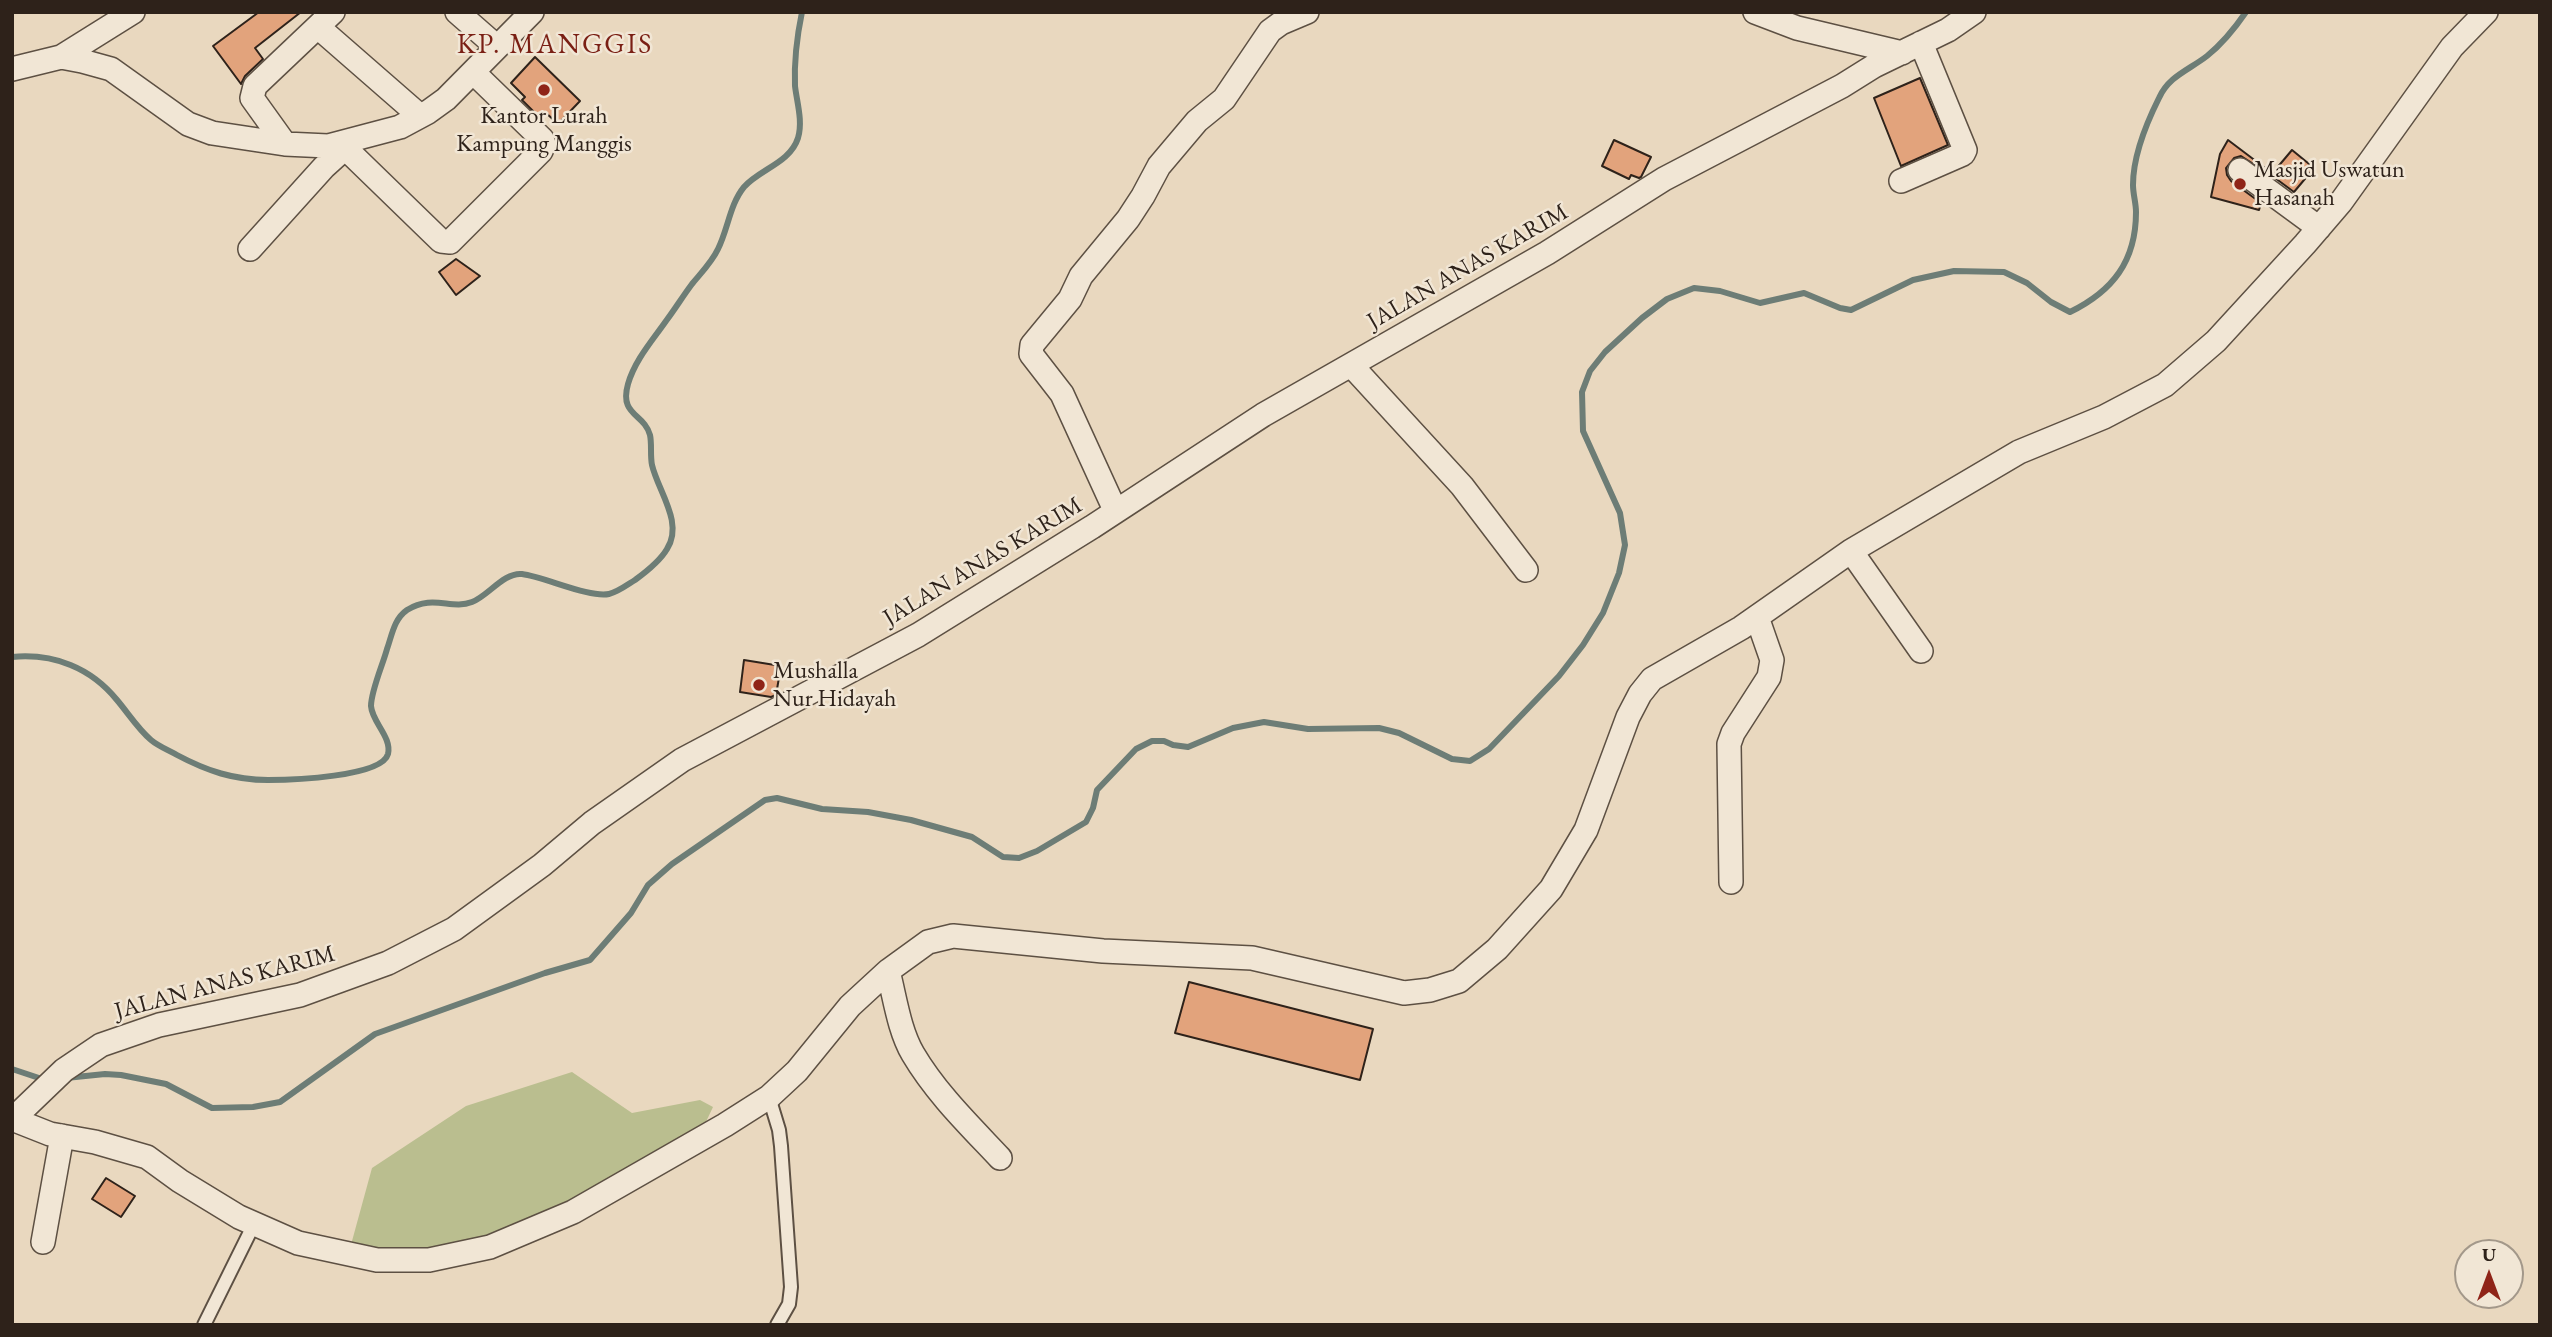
<!DOCTYPE html>
<style>
body{margin:0}
#map{position:relative;width:2552px;height:1337px;overflow:hidden;background:#e9d8bf;font-family:"EB Garamond",serif}
canvas{display:block}
.frame{position:absolute;inset:0;border:14px solid #2e221a;pointer-events:none}
.north{position:absolute;left:2454px;top:1239px;width:70px;height:70px;box-sizing:border-box;background:#f1e6d5;border:2px solid #a3988a;border-radius:50%;rotate:0deg;font-size:19px;font-weight:700;line-height:28px;text-align:center;color:#2e221a}
.north::after{content:'';display:block;margin:auto;width:24px;height:32px;background:#8f2418;clip-path:polygon(50% 0,100% 100%,50% 72%,0 100%)}
</style>
<div id="map">
<canvas width="2552" height="1337"></canvas>
<div class="frame"></div>
<div class="north">U</div>
</div>
<script>
const ctx = document.querySelector('canvas').getContext('2d');
ctx.lineJoin = 'round';
function fill(path, color) {
  ctx.fillStyle = color;
  ctx.fill(path, 'evenodd');
}
function strokePath(path, color, width, dash) {
  ctx.strokeStyle = color;
  ctx.lineWidth = width;
  ctx.lineCap = dash ? 'butt' : 'round';
  ctx.setLineDash(dash || []);
  ctx.stroke(path);
}
function label(font, color, halo, rows, align = 'center') {
  ctx.font = font + ' "EB Garamond",serif';
  ctx.lineWidth = 5;
  ctx.setLineDash([]);
  ctx.textBaseline = 'middle';
  ctx.strokeStyle = halo;
  ctx.fillStyle = color;
  for (const [text, x, y, turn = 0] of rows) {
    ctx.save();
    ctx.translate(x, y);
    ctx.rotate((+turn || 0) * Math.PI / 180);
    ctx.textAlign = isNaN(turn) ? turn : align;
    if (halo) ctx.strokeText(text, 0, 0);
    ctx.fillText(text, 0, 0);
    ctx.restore();
  }
}
fill(new Path2D(`
 M572,1072L632,1113L700,1100L713,1107L695,1145L517,1242L430,1262L349,1252L372,1168L466,1106Z`), '#babe8f');
strokePath(new Path2D(`
 M12,657C54,653 91,668 117,700C128,713 138,729 151,740C158,746 168,750 177,755C207,771 234,780 268,780C290,780 382,777 388,754C392,737 372,722 371,706C371,691 383,664 387,649C392,635 394,619 407,610C433,594 451,610 472,602C488,596 504,572 522,574C545,577 589,598 609,594C618,592 627,585 635,580C646,572 660,561 667,549C684,523 658,491 652,465C650,455 652,444 650,435C644,413 619,416 628,384C635,360 652,341 666,321C675,309 683,296 692,284C701,273 712,262 718,249C728,229 730,204 744,187C760,169 790,163 798,138C803,121 797,103 795,86C794,61 797,36 802,12
 M12,1069L45,1080
 M66,1078L105,1074L121,1075L166,1084L212,1108L253,1107L280,1102L375,1034L545,973L590,960L631,913L648,885L672,864L765,800L777,798L822,809L868,812L911,820L972,837L1003,857L1019,858L1037,851L1086,822L1093,808L1097,790L1136,749L1152,741H1164L1173,745L1188,747L1233,728L1264,722L1308,729L1379,728L1399,733L1452,759L1470,761L1489,749L1559,676L1583,645L1603,613L1619,573L1625,545L1620,513L1583,431L1582,392L1590,371L1605,352L1642,318L1667,299L1694,288L1720,291L1760,303L1804,293L1840,308L1851,310L1913,280L1954,271L2004,272L2027,283L2051,302L2070,312C2113,291 2136,261 2136,212C2136,203 2133,194 2133,185C2133,155 2146,124 2159,98C2169,76 2189,70 2207,56C2222,44 2235,28 2246,12`), '#6d7d76', 6);
const building = new Path2D(`
 M259,12H301L255,48L263,59L245,76L241,84L213,46Z
 M535,57L580,101L558,124L545,112L540,118L522,100L525,97L511,83Z
 M1920,78L1948,145L1901,166L1874,98Z
 M1614,140L1651,157L1641,177L1639,178L1631,175L1629,179L1602,166Z
 M2228,140L2269,171V174L2241,156L2234,158L2226,168L2227,175L2231,181L2261,203L2259,210L2211,197L2220,154Z
 M2292,150L2314,168L2294,192L2271,175Z
 M456,259L480,276L456,295L439,272Z
 M744,660L781,666L776,695L771,697L740,692Z
 M1189,982L1373,1029L1360,1080L1175,1033Z
 M106,1178L135,1196L121,1217L92,1199Z`);
fill(building, '#e2a37c');
strokePath(building, '#2e221a', 2);
const lane = new Path2D(`
 M769,1097L779,1130L781,1146L791,1287L789,1304L777,1325
 M204,1325L254,1224`);
const street = new Path2D(`
 M457,12L497,47
 M1755,12L1797,28L1902,53
 M318,27L420,116
 M61,57L133,12
 M12,69L61,57L82,61L111,69L188,124L212,133L285,144L328,146L400,127L428,112L446,99L532,12
 M340,143L441,241L450,242L541,151L544,144L542,139L473,72
 M285,144L252,98L255,86L333,12
 M2240,170L2319,228
 M1901,181L1963,154L1965,150L1921,43
 M250,249L324,167L345,148
 M1351,365L1462,486L1526,570
 M1115,510L1062,394L1031,354L1032,345L1070,299L1081,276L1128,219L1143,196L1159,166L1197,121L1224,99L1270,31L1281,23L1307,12
 M1851,551L1921,651
 M1731,882L1729,744L1733,733L1769,677L1772,660L1757,617
 M888,971C895,998 899,1030 913,1054C936,1093 969,1125 1000,1158
 M14,1118L64,1070L101,1045L159,1025L300,995L388,963L454,929L542,865L592,823L682,760L918,635L1092,527L1263,415L1547,253L1664,179L1842,86L1874,66L1948,30L1974,12
 M12,1119L50,1134L95,1142L147,1157L180,1181L239,1217L298,1243L377,1260H429L490,1247L573,1212L725,1125L769,1097L797,1071L850,1006L888,971L928,942L953,936L1103,951L1252,958L1404,993L1430,990L1459,981L1497,949L1551,889L1586,830L1628,717L1640,694L1652,679L1741,628L1851,551L2019,452L2104,417L2165,385L2216,341L2305,244L2341,202L2452,47L2486,12
 M43,1242L62,1136`);
strokePath(lane, '#5d5043', 16);
strokePath(street, '#5d5043', 26);
strokePath(lane, '#f1e6d5', 12);
strokePath(street, '#f1e6d5', 23);
for (const [x, y, r, color] of [
 [544,90,7,"#8f2418"],
 [2240,184,7,"#8f2418"],
 [759,685,7,"#8f2418"]
]) {
  const dot = new Path2D();
  dot.arc(x, y, r, 0, 2 * Math.PI);
  ctx.fillStyle = color;
  ctx.fill(dot);
  strokePath(dot, '#f1e6d5', 2.5);
}
label('24px', '#2e221a', '#f1e6d5', [
 ["Kantor Lurah",544,116,"center"],
 ["Kampung Manggis",544,144,"center"],
 ["Masjid Uswatun",2254,170],
 ["Hasanah",2254,198],
 ["Mushalla",773,671],
 ["Nur Hidayah",773,699]
], 'left');
label('24px', '#2e221a', '#f1e6d5', [
 ["JALAN ANAS KARIM",1468,267,-30],
 ["JALAN ANAS KARIM",983,562,-31],
 ["JALAN ANAS KARIM",225,983,-15]
]);
ctx.letterSpacing = '2px';
label('28px', '#7a1f14', '#f1e6d5', [
 ["KP. MANGGIS",555,45]
]);
ctx.letterSpacing = '0px';
</script>
